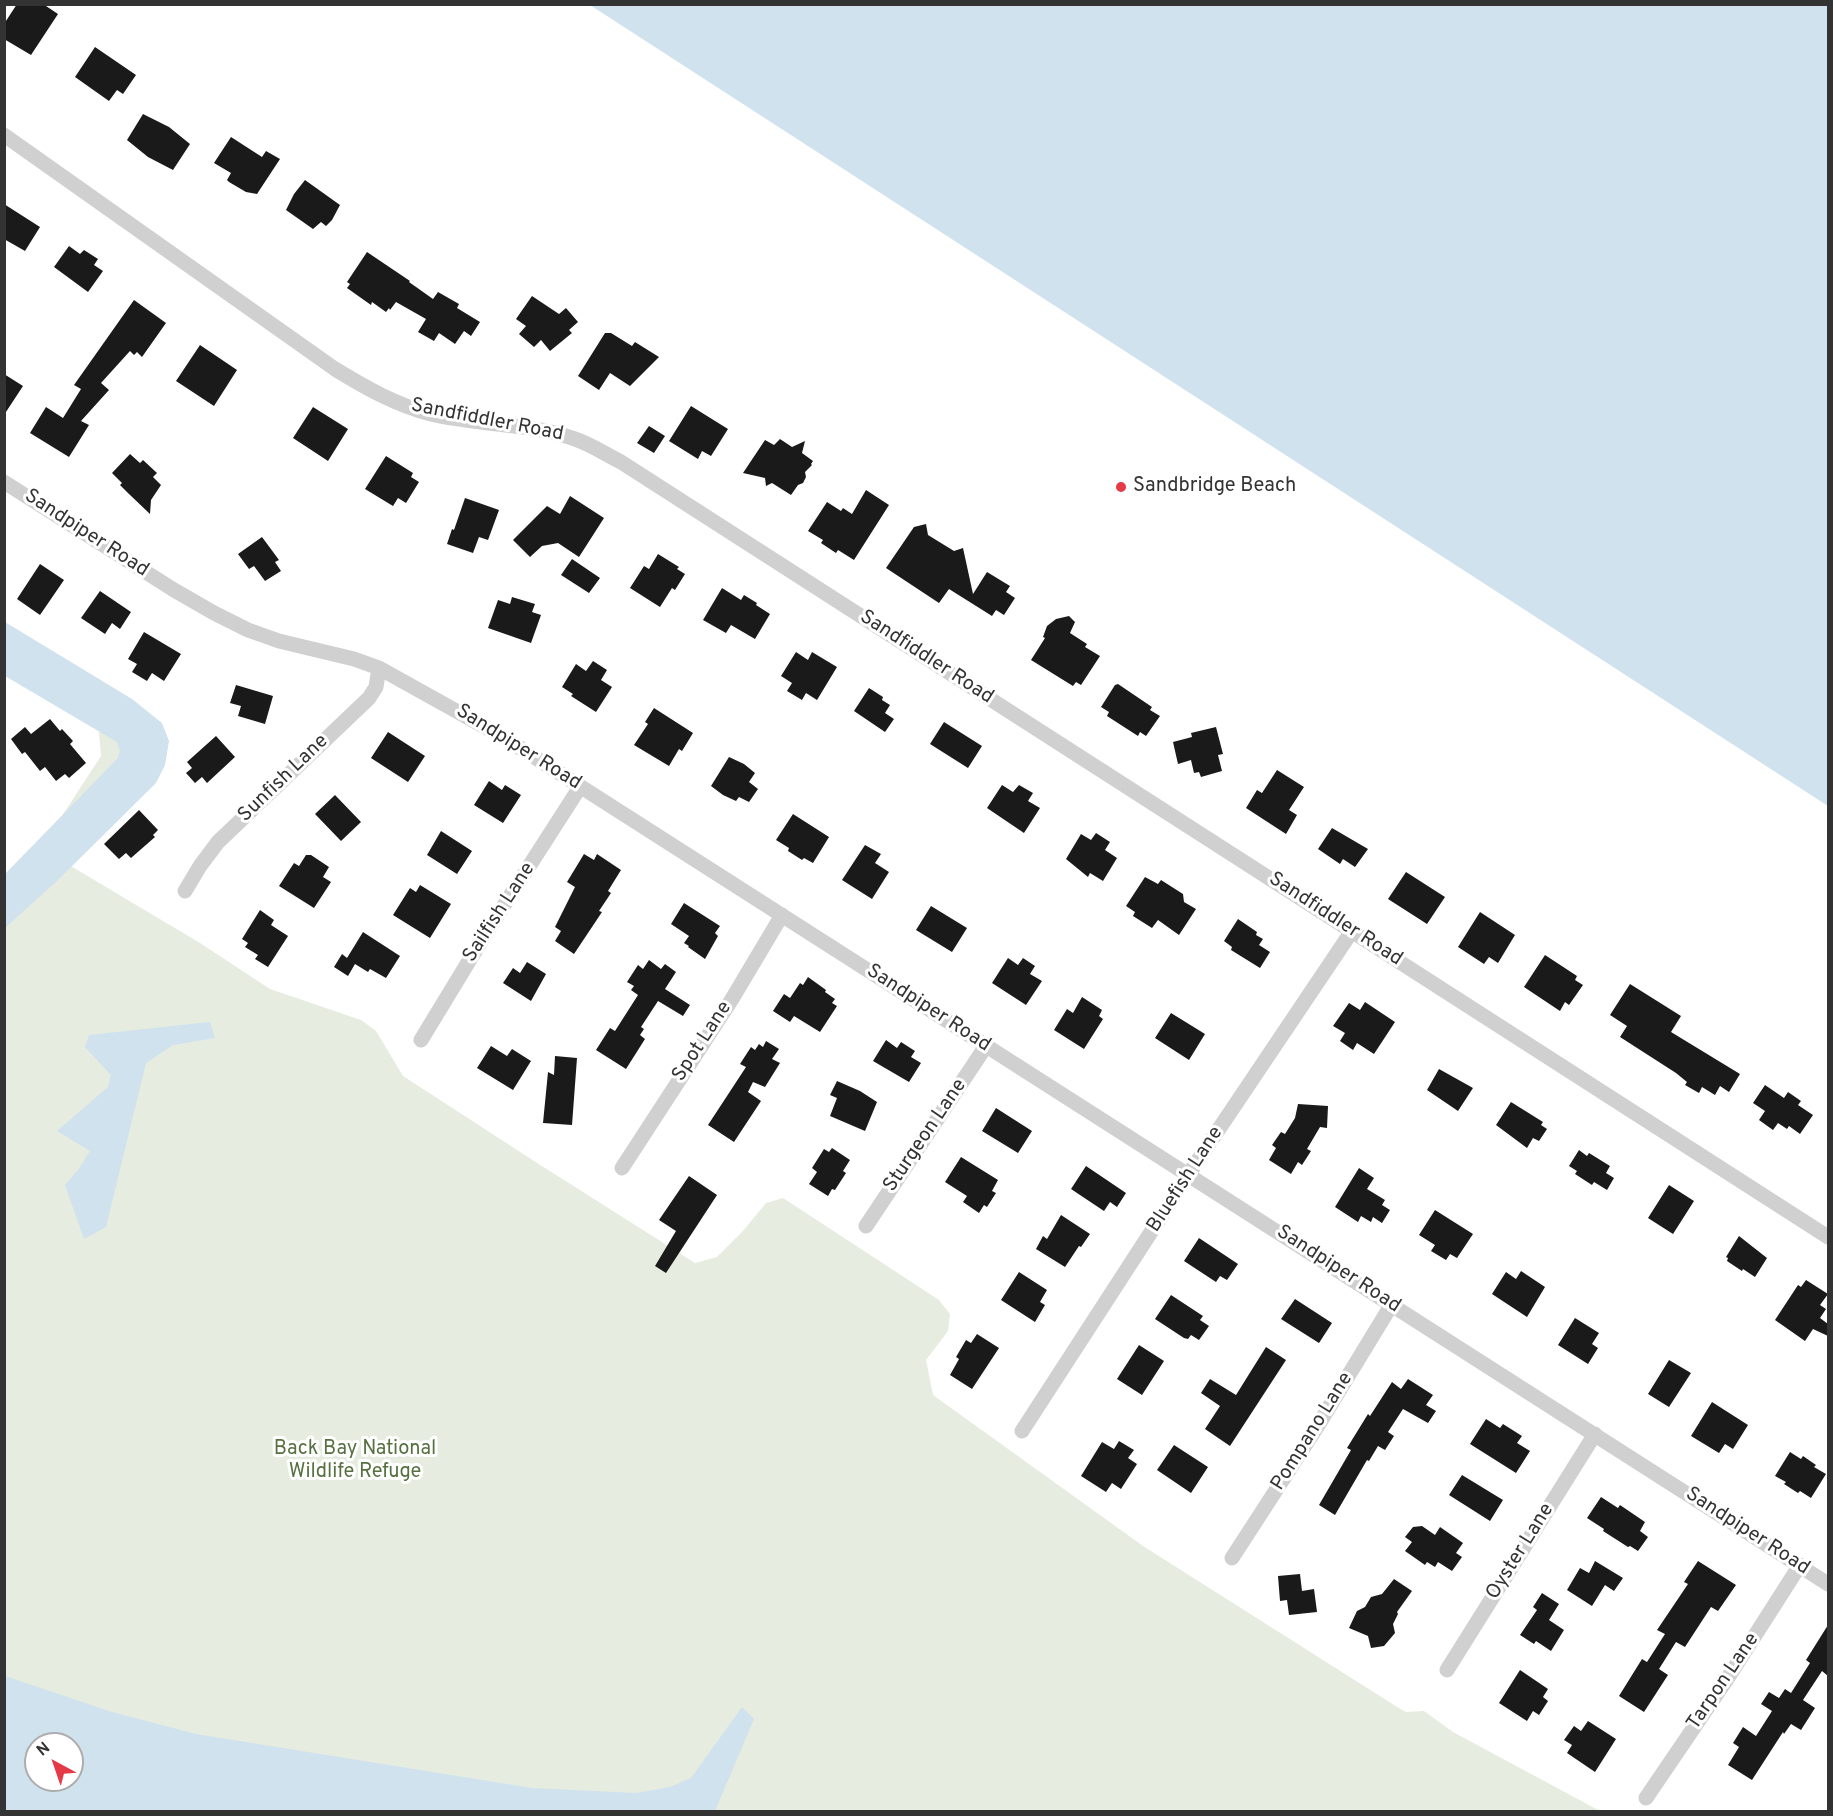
<!DOCTYPE html>
<style>
body{margin:0}
#map{position:relative;width:1833px;height:1816px;overflow:hidden;background:#fff;font-family:Overpass,sans-serif}
canvas{display:block}
.frame{position:absolute;inset:0;border:6px solid #333;pointer-events:none}
.north{position:absolute;left:24px;top:1732px;width:60px;height:60px;box-sizing:border-box;background:#fff;border:2px solid #adadad;border-radius:50%;rotate:320deg;font-size:16px;font-weight:700;line-height:24px;text-align:center;color:#333}
.north::after{content:'';display:block;margin:auto;width:21px;height:27px;background:#e63946;clip-path:polygon(50% 0,100% 100%,50% 72%,0 100%)}
</style>
<div id="map">
<canvas width="1833" height="1816"></canvas>
<div class="frame"></div>
<div class="north">N</div>
</div>
<script>
const ctx = document.querySelector('canvas').getContext('2d');
ctx.lineJoin = 'round';
function fill(path, color) {
  ctx.fillStyle = color;
  ctx.fill(path, 'evenodd');
}
function strokePath(path, color, width, dash) {
  ctx.strokeStyle = color;
  ctx.lineWidth = width;
  ctx.lineCap = dash ? 'butt' : 'round';
  ctx.setLineDash(dash || []);
  ctx.stroke(path);
}
function label(font, color, halo, rows, align = 'center') {
  ctx.font = font + ' Overpass,sans-serif';
  ctx.lineWidth = 6;
  ctx.setLineDash([]);
  ctx.textBaseline = 'middle';
  ctx.strokeStyle = halo;
  ctx.fillStyle = color;
  for (const [text, x, y, turn = 0] of rows) {
    ctx.save();
    ctx.translate(x, y);
    ctx.rotate((+turn || 0) * Math.PI / 180);
    ctx.textAlign = isNaN(turn) ? turn : align;
    if (halo) ctx.strokeText(text, 0, 0);
    ctx.fillText(text, 0, 0);
    ctx.restore();
  }
}
fill(new Path2D(`
 M98,721L139,743L64,862L200,943L270,989L361,1020L376,1031L403,1076L534,1161L695,1263L717,1257L743,1231L766,1203L783,1198L939,1300L950,1314L948,1331L926,1360L933,1395L1143,1546L1394,1705L1406,1712L1424,1711L1453,1732L1600,1811H5L4,905L101,756ZM36,1744H72V1780H36Z`), '#e6ecdf');
fill(new Path2D(`
 M590,5H1828V806Z
 M5,622L132,699L162,723L169,741L165,765L156,783L58,880L5,928V874L118,758L120,750L117,742L5,676Z
 M210,1022L215,1038L173,1045L146,1063L106,1227L84,1239L65,1185L78,1170L90,1151L57,1131L108,1087L111,1075L85,1047L89,1035Z
 M5,1676L112,1712L196,1734L532,1788L636,1793L670,1787L691,1778L742,1707L754,1719L715,1811H5ZM36,1744H72V1780H36Z`), '#cfe2ee');
fill(new Path2D(`
 M17,4H43L58,14L31,55L4,39V24Z
 M95,47L136,75L123,94L117,90L109,101L75,77Z
 M143,114L169,127L190,144L173,170L148,157L127,140Z
 M231,137L262,157L266,151L280,159L257,194L246,192L229,182L227,180L231,173L214,163Z
 M305,180L340,205L332,220L326,226L321,222L313,229L286,210L294,194Z
 M4,204L40,227L25,251L4,239Z
 M69,246L80,254L84,250L98,259L94,265L103,271L88,292L54,267Z
 M367,252L410,281L409,282L433,299L438,292L459,304L457,308L480,322L471,336L464,331L455,344L439,333L434,341L418,332L426,319L396,302L390,310L389,308L386,312L372,302L371,305L347,288L350,284L347,282Z
 M532,296L559,314L566,308L578,322L569,330L572,333L550,351L541,340L534,347L519,334L526,326L516,319Z
 M134,300L166,323L142,357L137,352L134,355L130,351L101,383L109,390L81,421L89,425L69,457L30,433L46,407L63,418L81,389L74,385Z
 M605,333H611L632,346L635,342L659,357L630,386L610,373L599,390L578,376Z
 M200,345L237,370L214,406L176,381Z
 M4,374L23,386L4,415Z
 M691,406L728,429L711,456L702,451L698,459L669,441Z
 M313,407L348,429L328,461L293,438Z
 M649,426L665,436L654,453L637,443Z
 M780,439L792,447L805,441L802,453L813,461L811,464L812,465L805,472L806,477L803,483L798,485L791,495L772,483L766,486L765,478L743,473L765,440L774,445Z
 M130,454L140,463L143,460L157,473L153,477L161,485L151,500L150,514L129,494L120,485L122,483L112,473Z
 M386,456L413,473L411,477L419,482L406,503L398,498L393,506L365,489Z
 M866,490L889,505L854,560L838,550L836,553L821,543L823,540L808,531L827,502L841,511L843,508L852,514Z
 M570,496L604,518L579,557L558,543L542,546L530,557L513,540L547,506L560,514Z
 M465,498L499,510L488,540L479,537L473,553L447,544L452,529L454,530Z
 M926,524L928,535L954,551L963,548L973,594L987,572L1010,586L1006,592L1015,598L1004,615L996,610L992,616L949,589L939,603L886,568L914,527Z
 M262,537L279,560L275,562L281,571L265,581L254,566L249,569L238,554Z
 M658,554L679,567L677,569L685,574L675,590L672,588L660,607L630,588L644,566L649,569Z
 M572,559L600,578L589,593L561,575Z
 M40,564L64,580L40,615L17,599Z
 M722,588L741,600L744,595L757,603L756,605L770,614L755,639L731,625L726,633L703,620Z
 M100,591L131,612L120,629L112,623L105,634L81,618Z
 M512,597L535,604L532,612L541,615L531,643L488,628L498,600L510,604Z
 M1069,616L1075,622L1070,633L1087,644L1085,647L1100,656L1081,685L1076,682L1073,686L1031,660L1045,638L1043,637L1047,626L1056,619Z
 M144,632L181,654L164,681L152,673L147,681L132,672L137,664L128,659Z
 M796,652L808,660L812,652L837,667L817,700L806,693L802,700L787,691L792,683L781,676Z
 M593,661L607,670L601,680L612,687L596,712L571,696L573,694L562,687L576,664L586,671Z
 M1118,684L1152,707L1150,710L1160,716L1146,736L1140,732L1138,736L1107,716L1109,712L1101,707L1115,685Z
 M236,685L273,696L265,724L238,716L241,706L230,703Z
 M869,688L883,697L882,700L890,705L885,713L894,719L885,732L854,711Z
 M654,708L693,733L682,751L679,749L669,766L634,745L648,724L645,722Z
 M50,719L60,731L62,729L73,741L70,744L86,763L69,778L65,774L56,781L45,767L40,771L25,752L22,754L11,739L25,727L31,734Z
 M944,722L982,746L968,768L930,744Z
 M1216,727L1223,754L1218,755L1222,771L1201,777L1199,772L1194,773L1191,760L1178,764L1173,742L1192,737L1191,733Z
 M388,732L425,756L408,782L371,758Z
 M216,736L235,757L207,783L202,777L195,783L186,773L192,768L187,762Z
 M729,757L744,764L755,773L749,782L758,789L749,802L739,797L736,801L723,795L711,786Z
 M1277,770L1304,787L1289,810L1297,815L1286,834L1246,808L1257,790L1262,793Z
 M489,781L502,790L505,785L521,795L503,823L474,805Z
 M1002,785L1013,792L1019,785L1033,793L1028,801L1040,808L1024,833L987,808Z
 M335,795L361,822L341,841L315,814Z
 M139,810L158,830L153,835L155,837L131,858L126,853L119,859L104,844Z
 M793,814L829,837L813,863L804,858L802,860L788,851L789,848L776,840Z
 M1332,828L1368,849L1355,867L1343,859L1340,864L1318,849Z
 M441,831L472,851L457,874L427,855Z
 M1096,833L1110,842L1105,850L1117,858L1103,881L1090,873L1088,877L1066,859L1081,834L1091,840Z
 M865,845L881,854L875,863L889,872L872,899L842,880Z
 M584,854L594,860L597,854L621,870L608,891L611,893L599,911L602,912L574,954L555,941L561,931L555,927L575,887L567,882Z
 M306,855H311L329,867L323,877L331,882L314,908L279,886L294,863L299,866Z
 M1406,872L1445,897L1427,924L1388,899Z
 M1145,877L1158,884L1161,880L1183,894L1184,902L1196,909L1179,935L1158,920L1152,928L1133,916L1135,912L1126,906Z
 M420,885L451,904L430,938L393,915L410,888L416,892Z
 M684,903L720,926L715,933L718,936L705,959L688,947L689,946L684,943L689,936L671,924Z
 M931,906L967,928L952,952L916,930Z
 M260,910L274,920L271,925L288,936L268,967L255,959L258,955L245,947L248,943L242,939Z
 M1480,912L1515,935L1498,963L1489,957L1484,964L1458,947Z
 M1238,919L1257,932L1256,935L1263,939L1259,945L1270,952L1260,968L1231,950L1232,947L1224,941Z
 M363,932L400,956L386,978L370,969L368,972L355,964L348,976L334,967L342,954L347,958Z
 M1545,955L1577,976L1575,980L1583,985L1569,1005L1565,1002L1560,1011L1524,987Z
 M1008,958L1018,965L1023,958L1035,966L1030,974L1042,981L1026,1005L992,983Z
 M649,960L661,969L665,964L676,972L665,989L690,1005L683,1016L658,1001L641,1027L644,1029L640,1035L645,1039L626,1069L596,1050L610,1028L615,1031L638,995L631,990L634,986L627,982L638,965L643,969Z
 M527,962L546,974L531,1001L503,983L513,968L520,973Z
 M808,977L826,990L825,992L835,999L832,1003L837,1006L820,1032L794,1016L790,1022L773,1011L784,994L790,998L800,983L803,985Z
 M1630,984L1681,1016L1671,1032L1740,1074L1729,1092L1720,1086L1715,1095L1702,1087L1699,1093L1685,1085L1687,1082L1676,1073L1620,1037L1627,1026L1610,1015Z
 M1082,997L1102,1010L1099,1016L1103,1019L1084,1049L1054,1030L1067,1009L1073,1013Z
 M1365,1002L1395,1022L1374,1054L1357,1043L1353,1050L1340,1041L1345,1033L1333,1026L1349,1003L1360,1010Z
 M1171,1013L1205,1034L1189,1060L1155,1038Z
 M886,1040L897,1048L901,1042L915,1051L911,1057L921,1063L909,1082L873,1061Z
 M766,1041L779,1049L772,1059L780,1063L765,1087L753,1082L748,1092L761,1101L734,1142L708,1125L746,1067L740,1064L751,1047L755,1050L759,1044L763,1047Z
 M491,1046L507,1056L512,1049L531,1061L513,1090L477,1068Z
 M555,1056L577,1058L572,1125L543,1123L548,1072L554,1075Z
 M1439,1069L1473,1088L1458,1111L1427,1090Z
 M837,1081L860,1091L877,1102L865,1131L830,1116L837,1098L830,1095Z
 M1765,1085L1784,1098L1788,1092L1801,1101L1798,1105L1813,1115L1800,1134L1789,1126L1787,1129L1778,1123L1773,1130L1759,1120L1765,1111L1753,1103Z
 M1511,1102L1543,1122L1541,1125L1547,1129L1539,1141L1533,1138L1527,1148L1496,1125Z
 M1298,1104L1328,1106L1327,1128L1320,1127L1307,1149L1311,1151L1302,1165L1298,1162L1291,1174L1269,1160L1276,1148L1272,1145L1281,1132L1285,1134L1295,1118Z
 M996,1108L1032,1131L1018,1153L982,1131Z
 M832,1148L850,1160L843,1171L846,1173L835,1190L832,1189L828,1196L809,1184L817,1172L812,1168L824,1149L829,1152Z
 M1579,1150L1587,1156L1589,1153L1610,1166L1606,1173L1614,1178L1607,1190L1594,1182L1592,1185L1575,1174L1577,1171L1569,1166Z
 M961,1157L998,1180L992,1191L996,1193L987,1207L984,1205L979,1213L963,1202L967,1196L945,1182Z
 M1086,1166L1126,1193L1117,1207L1110,1202L1104,1211L1071,1189Z
 M1359,1168L1374,1178L1367,1189L1385,1200L1382,1205L1390,1210L1382,1223L1373,1217L1371,1222L1361,1216L1358,1222L1335,1207Z
 M689,1176L717,1195L666,1273L655,1266L676,1231L659,1220Z
 M1669,1185L1694,1201L1673,1234L1648,1218Z
 M1435,1210L1473,1234L1457,1258L1450,1254L1446,1260L1431,1251L1435,1245L1419,1235Z
 M1061,1215L1090,1234L1081,1247L1079,1246L1065,1267L1036,1249L1043,1236L1047,1239Z
 M1739,1236L1767,1258L1755,1277L1743,1269L1742,1271L1727,1261L1728,1258L1726,1257Z
 M1199,1238L1238,1264L1227,1280L1220,1276L1216,1282L1184,1261Z
 M1521,1271L1545,1287L1527,1317L1492,1294L1506,1272L1516,1279Z
 M1019,1272L1047,1290L1040,1302L1045,1305L1035,1322L1001,1300Z
 M1806,1280L1828,1294L1820,1305L1826,1309L1820,1318L1828,1324V1336L1813,1329L1805,1341L1775,1320L1798,1285L1801,1287Z
 M1171,1295L1203,1316L1200,1320L1209,1326L1199,1340L1191,1335L1188,1339L1184,1338L1155,1319Z
 M1295,1299L1332,1323L1319,1343L1281,1319Z
 M1575,1318L1599,1333L1592,1344L1598,1348L1588,1364L1558,1345Z
 M977,1334L999,1348L972,1389L950,1375L959,1359L956,1357L966,1340L971,1343Z
 M1139,1345L1164,1361L1142,1395L1117,1379Z
 M1266,1347L1286,1360L1230,1446L1205,1429L1220,1406L1201,1393L1210,1379L1236,1395Z
 M1669,1360L1691,1373L1669,1407L1648,1394Z
 M1408,1379L1433,1395L1426,1405L1436,1411L1428,1423L1403,1409L1388,1432L1394,1436L1385,1450L1378,1446L1369,1461L1367,1460L1335,1515L1319,1505L1351,1450L1347,1448L1368,1414L1370,1416L1392,1382L1401,1389Z
 M1712,1402L1748,1425L1733,1449L1725,1444L1719,1453L1691,1436Z
 M1486,1419L1500,1428L1503,1424L1522,1436L1517,1443L1530,1451L1516,1473L1470,1444Z
 M1119,1441L1134,1450L1128,1458L1137,1464L1121,1489L1112,1483L1106,1492L1081,1476L1102,1442L1114,1449Z
 M1174,1445L1208,1467L1191,1493L1157,1470Z
 M1790,1452L1801,1459L1803,1456L1816,1465L1814,1467L1826,1474L1811,1498L1800,1491L1798,1493L1784,1484L1786,1482L1775,1476Z
 M1462,1475L1503,1500L1490,1521L1449,1495Z
 M1601,1497L1618,1508L1620,1505L1645,1522L1640,1531L1648,1537L1638,1551L1630,1546L1628,1547L1603,1531L1604,1529L1587,1518Z
 M1422,1526L1435,1535L1440,1527L1463,1543L1456,1553L1462,1557L1452,1571L1438,1562L1435,1567L1427,1562L1425,1565L1405,1551L1412,1542L1405,1537L1413,1527Z
 M1595,1561L1623,1578L1614,1591L1605,1585L1592,1606L1567,1590L1580,1568L1589,1573Z
 M1698,1561L1736,1585L1718,1611L1711,1607L1685,1647L1676,1642L1659,1669L1668,1675L1644,1712L1619,1696L1642,1659L1647,1662L1665,1634L1657,1630L1688,1584L1684,1582Z
 M1300,1574L1302,1591L1314,1589L1317,1612L1289,1615L1287,1600L1280,1601L1278,1576Z
 M1394,1579L1412,1591L1397,1612L1398,1614L1393,1624L1395,1633L1384,1646L1371,1648L1368,1636L1349,1628L1357,1611L1365,1607L1371,1597L1382,1594Z
 M1542,1593L1559,1604L1549,1620L1564,1630L1551,1651L1536,1641L1534,1644L1520,1635L1537,1610L1533,1607Z
 M1828,1625V1676L1822,1671L1803,1700L1815,1708L1801,1730L1791,1724L1784,1734L1783,1732L1752,1780L1728,1765L1739,1747L1733,1743L1743,1727L1756,1736L1772,1711L1761,1704L1769,1692L1779,1698L1785,1689L1791,1693L1810,1663L1806,1660Z
 M1520,1670L1548,1689L1543,1697L1548,1701L1539,1715L1533,1711L1527,1721L1499,1703Z
 M1588,1721L1616,1739L1595,1772L1567,1753L1572,1745L1564,1740L1574,1726L1581,1731Z`), '#1a1a1a');
strokePath(new Path2D(`
 M4,135L335,369C366,388 396,405 431,414C476,425 529,423 572,438C589,443 605,454 621,462L1828,1237
 M4,482L174,590L214,613L248,630L279,641L354,659L379,668L503,737L1828,1584
 M185,891L200,866L218,842L369,698L376,687L379,668
 M421,1040L483,938L580,787
 M622,1168L732,999L782,915
 M866,1226L986,1046
 M1022,1431L1188,1175L1352,931
 M1232,1558L1317,1427L1392,1304
 M1447,1670L1595,1434
 M1646,1798L1731,1673L1800,1565`), '#d0d0d0', 15);
for (const [x, y, r, color] of [
 [1121,487,6,"#e63946"]
]) {
  const dot = new Path2D();
  dot.arc(x, y, r, 0, 2 * Math.PI);
  ctx.fillStyle = color;
  ctx.fill(dot);
  strokePath(dot, '#fff', 2);
}
label('20px', '#333', '#fff', [
 ["Sandfiddler Road",487,421,11],
 ["Sandpiper Road",86,534,33],
 ["Sandfiddler Road",926,658,33],
 ["Sandpiper Road",518,748,32],
 ["Sunfish Lane",284,779,-44],
 ["Sailfish Lane",500,913,-57],
 ["Sandfiddler Road",1335,920,33],
 ["Sandpiper Road",928,1009,33],
 ["Spot Lane",703,1042,-57],
 ["Sturgeon Lane",926,1136,-56],
 ["Bluefish Lane",1186,1180,-57],
 ["Sandpiper Road",1338,1270,33],
 ["Pompano Lane",1313,1432,-58],
 ["Sandpiper Road",1747,1532,33],
 ["Oyster Lane",1521,1552,-58],
 ["Tarpon Lane",1724,1682,-56]
]);
label('20px', '#333', '#fff', [
 ["Sandbridge Beach",1133,487]
], 'left');
label('20px', '#56703f', '#fff', [
 ["Back Bay National",355,1450],
 ["Wildlife Refuge",355,1473]
]);
</script>
